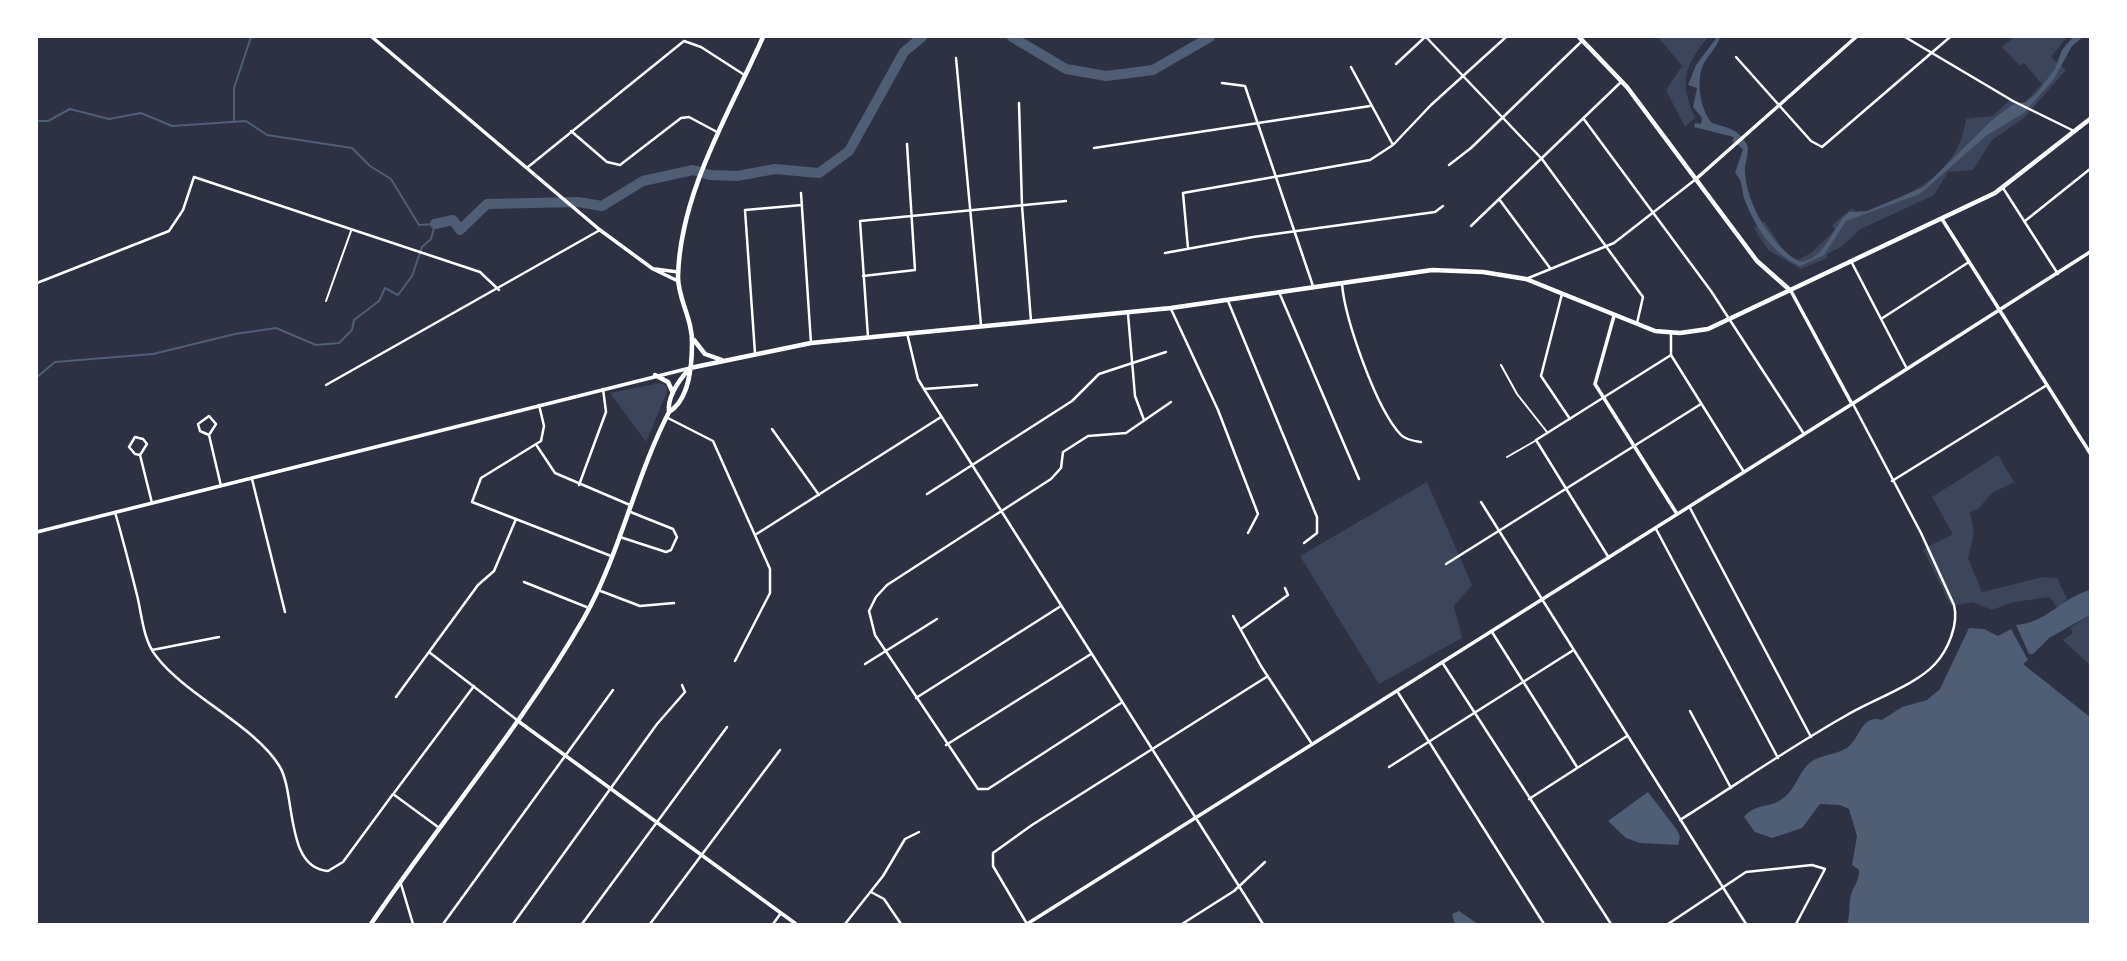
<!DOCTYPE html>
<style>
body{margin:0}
#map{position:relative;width:2127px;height:961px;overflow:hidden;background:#2d3142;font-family:Manrope,sans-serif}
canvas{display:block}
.frame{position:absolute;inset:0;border:38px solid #fff;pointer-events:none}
</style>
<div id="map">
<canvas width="2127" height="961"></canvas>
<div class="frame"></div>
</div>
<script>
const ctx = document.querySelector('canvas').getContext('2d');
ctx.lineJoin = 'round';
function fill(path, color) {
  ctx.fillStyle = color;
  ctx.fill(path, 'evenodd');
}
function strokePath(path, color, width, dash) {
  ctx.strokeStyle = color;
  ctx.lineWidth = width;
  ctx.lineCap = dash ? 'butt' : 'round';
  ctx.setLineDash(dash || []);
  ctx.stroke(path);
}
fill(new Path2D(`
 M1658,37H1708C1684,67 1679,81 1695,118L1685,127L1666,90L1682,66Z
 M2014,37H2067L2051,57L2066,70L2024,118L1992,140L1973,170L1948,172L1934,195L1861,229L1841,247L1827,254V258L1801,269L1768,250L1754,228L1764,221L1785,252L1796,261L1811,253L1835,230L1832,225L1852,208L1856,213L1867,212C1914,193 1958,174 1966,119L1993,116L2011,99L2023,104L2042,84L2024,63L2020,66L2002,47Z
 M660,383L666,386L667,392L646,442L610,393Z
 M1998,455L2014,482L1992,493L1978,509L1970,512L1974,533L1968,558L1982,592L2043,577L2057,578L2067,599L2058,609L2050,597L2014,602L1992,610L1973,602L1951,606L1923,549L1953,534L1932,497Z
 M1427,482L1472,585L1454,606L1462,638L1379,684L1300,556Z
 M2090,615V665L2063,640L2073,633L2070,628Z`), '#3c4559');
fill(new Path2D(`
 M1717,37H1720C1717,48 1708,55 1703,65C1696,81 1700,110 1712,123C1725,127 1740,129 1747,145C1750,152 1744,164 1745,172C1746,203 1772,247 1800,262C1827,259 1831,227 1849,212L1867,211L1924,187L1991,121L2012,105L2026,102L2036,94L2055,69L2062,50L2073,37H2083L2072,46L2054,79L2024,113L1987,135L1920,194L1846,221L1824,255L1800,266C1772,254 1754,225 1744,198C1741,187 1743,181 1735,173L1743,149L1732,141L1734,137L1694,127L1695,123L1701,124L1702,118L1693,107L1697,88L1688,85L1696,65Z
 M2090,590V615L2049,638L2033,654H2029L2016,625C2046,623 2063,597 2090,590Z
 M1969,628L1984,629L1998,636L2011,629L2028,660L2023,664L2090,717V924H1847C1850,915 1849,909 1850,899C1851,889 1860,881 1859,870L1852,865L1857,836L1849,809L1840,805L1820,804L1802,828L1772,838L1755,832L1744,817C1755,803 1771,808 1782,799C1796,790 1799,770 1812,761C1822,755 1837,754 1847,748C1860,739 1861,714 1882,720L1902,707L1927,700L1940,689Z
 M1648,792L1677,830L1680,837L1678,845L1640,843L1626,838L1608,821Z
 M1459,911L1478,924H1455L1452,914Z`), '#4f5d75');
strokePath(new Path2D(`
 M234,120V88L251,37
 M37,121H48L70,109L109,119L141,113L172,126L246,121L267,135L352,148L370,166L391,179L419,225L435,224L431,239L422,247L412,276L398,295L385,288L379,301L354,320L352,330L339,343L316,345L276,328L235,334L153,354L55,362L37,377`), '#4f5d75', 2);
strokePath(new Path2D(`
 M1012,37L1066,69L1106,76L1153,70L1210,37
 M435,224L453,220L460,230L487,204L578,202L602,206L643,181L693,170L710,175L737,176L775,169L819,173L849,151L904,52L922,37`), '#4f5d75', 10);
strokePath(new Path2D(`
 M326,301L351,231
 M1501,365L1517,394L1547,432
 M1507,457L1535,441`), '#fff', 2);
strokePath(new Path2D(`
 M1426,37L1542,159L1643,297L1637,323
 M1905,37L2013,101L2072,130
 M1736,57L1811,141L1822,147L1950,37
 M956,58L981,325
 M1396,64L1425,37
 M1351,67L1393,145
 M1222,83L1245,86L1313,286
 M1019,103L1022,206L1031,321
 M1583,118L1711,291L1804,434
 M571,131L607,162L620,165L681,118L689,117L717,132
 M1094,148L1370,106
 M1449,165L1471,148L1582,41
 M528,167L684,41L701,47L746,76
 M2003,188L2058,274
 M801,193L811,343
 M1499,199L1550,268
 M2025,221L2090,169
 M1471,226L1620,83
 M1188,248L1183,193L1370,160L1393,145L1431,105L1506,37
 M1165,253L1253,237L1435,212L1443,206
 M1852,263L1907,369
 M863,276L915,270L907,144
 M1526,279L1614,243L1696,179
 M37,283L169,231L183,210L194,177L480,272L499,290
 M1342,284C1345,319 1376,409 1401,435C1406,440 1414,441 1421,442
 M1279,292L1359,479
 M1562,294L1541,376L1570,419
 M1228,301L1317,517V533L1304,543
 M1171,309L1218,410L1258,514L1248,533
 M1128,314L1135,396L1144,420
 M1881,319L1969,262
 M907,333L918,379L924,389L1263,924
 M1671,333V355L1744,472
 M868,337L860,221L1066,201
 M755,353L745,210L802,205
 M326,385L600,230
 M924,389L977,385
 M539,405L544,426L541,441L481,478L472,502L611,556
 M666,417L713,441L770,569V593L735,661
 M772,429L819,495
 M209,435L200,431L198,424L209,416L216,424L209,435L221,486
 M537,446L555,473L630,505
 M140,455L135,454L129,447L135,437L143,439L147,444L140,455L152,503
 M252,479L285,612
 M1892,481L2047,385
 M579,485L606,412L603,389
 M927,494L1072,401L1099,374L1166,352
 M1481,502L1746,924
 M1690,508L1811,737
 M115,512C123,540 130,567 137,595C142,615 143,640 156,656C185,695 256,726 280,767C296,795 285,868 328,871L343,862L393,794L438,827
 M1656,529L1778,758
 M755,535L941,417
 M620,537L666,552L671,550L677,537L673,529L628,511
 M1609,558L1536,440L1671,355
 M1446,564L1701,404
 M524,582L589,608
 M598,590L640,606L674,603
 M1233,616L1261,666L1312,744
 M1241,629L1288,595L1285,588
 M1492,632L1577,767
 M152,650L219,637
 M429,652L517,720
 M1442,662L1611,924
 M865,664L937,619
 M1397,691L1544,924
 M396,697L478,585L494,571L516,519
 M916,698L1061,606
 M1121,703L988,789H978L875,635L869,611L876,597L887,585L1051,479L1061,468L1063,452L1088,436L1126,433L1171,402
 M1690,711L1731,788
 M946,745L1091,654
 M1389,767L1572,651
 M394,793L474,686
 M1529,799L1627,736
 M1680,820C1736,785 1790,747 1847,715C1872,700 1916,685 1935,664C1948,650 1959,624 1954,605L1921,533L1853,404
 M401,884L413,924
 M871,892L884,899L901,924
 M443,924L613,690
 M513,924L657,724L685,692L682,685
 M582,924L727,727
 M650,924L780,750
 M773,924L781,913
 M845,924L883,876L905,839L919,832
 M1027,924L993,866V853L1032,825L1268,676
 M1182,924L1234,891L1265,862
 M1668,924L1746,872L1812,865L1825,869L1796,924`), '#fff', 2.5);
strokePath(new Path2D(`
 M1696,179L1856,37
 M1614,316L1595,384L1677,514
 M518,721L796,924
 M1027,924L1852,404`), '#fff', 3.5);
strokePath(new Path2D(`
 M372,37L600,230L653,269L678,281
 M1942,219L2090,453
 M655,269L678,272
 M1791,291L1852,404L2090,252
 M37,532L690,368`), '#fff', 3.5);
strokePath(new Path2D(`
 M1579,37L1627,87L1757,261L1791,291
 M694,340L705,354L722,360
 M690,368L811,343L1171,308L1432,270L1483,272L1526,279L1655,331L1680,333L1708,329L1995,193L2090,119
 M655,375L668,382L673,393
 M669,412C689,400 692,365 692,344C693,320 678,299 678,277C680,192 730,112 763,37
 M371,924C440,822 522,726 584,618C620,554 635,478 669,412C667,396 680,379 690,368`), '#fff', 4.5);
</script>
